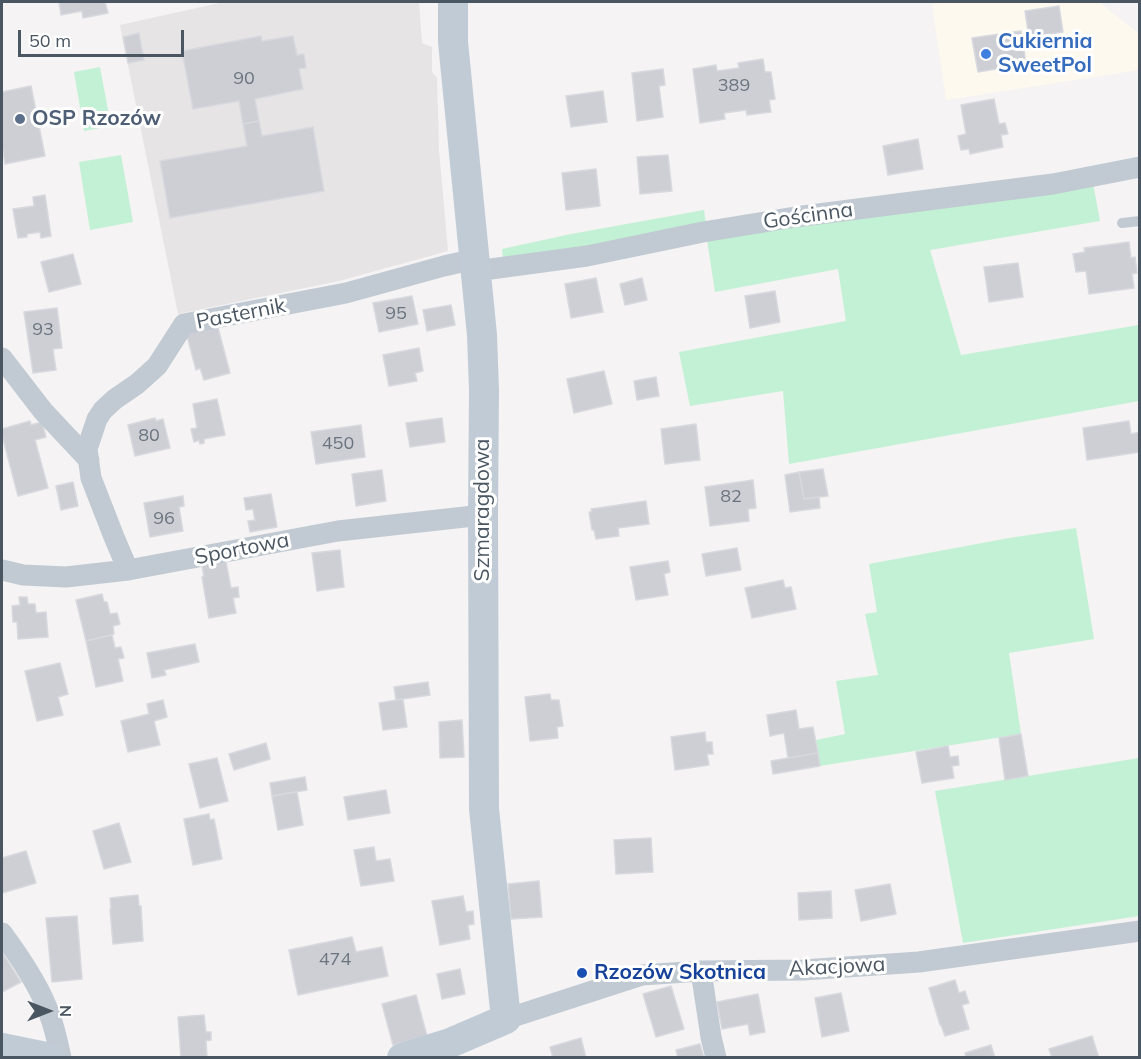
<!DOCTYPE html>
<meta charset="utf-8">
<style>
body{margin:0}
#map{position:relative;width:1141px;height:1059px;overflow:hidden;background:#f5f3f3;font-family:Mulish,sans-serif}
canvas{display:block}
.frame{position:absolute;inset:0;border:3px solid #4a5661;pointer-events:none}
.north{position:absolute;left:18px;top:981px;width:60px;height:60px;-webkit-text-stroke:4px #fff;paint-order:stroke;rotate:90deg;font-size:16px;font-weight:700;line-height:24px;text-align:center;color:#4a5661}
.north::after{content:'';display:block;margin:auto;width:21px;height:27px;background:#4a5661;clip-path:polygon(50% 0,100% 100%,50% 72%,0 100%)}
.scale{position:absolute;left:18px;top:30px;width:166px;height:27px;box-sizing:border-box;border:3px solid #4a5661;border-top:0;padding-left:8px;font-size:18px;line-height:21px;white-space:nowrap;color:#4a5661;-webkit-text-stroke:4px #fff;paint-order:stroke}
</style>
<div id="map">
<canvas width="1141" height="1059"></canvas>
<div class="frame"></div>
<div class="north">N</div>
<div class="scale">50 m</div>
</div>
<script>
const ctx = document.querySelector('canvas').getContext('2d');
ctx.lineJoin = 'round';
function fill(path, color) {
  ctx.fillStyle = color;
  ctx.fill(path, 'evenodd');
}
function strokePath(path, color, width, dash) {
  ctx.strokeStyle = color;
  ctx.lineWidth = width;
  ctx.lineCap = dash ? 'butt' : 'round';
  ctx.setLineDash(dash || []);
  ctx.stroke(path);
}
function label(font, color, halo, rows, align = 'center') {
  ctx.font = font + ' Mulish,sans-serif';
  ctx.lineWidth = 6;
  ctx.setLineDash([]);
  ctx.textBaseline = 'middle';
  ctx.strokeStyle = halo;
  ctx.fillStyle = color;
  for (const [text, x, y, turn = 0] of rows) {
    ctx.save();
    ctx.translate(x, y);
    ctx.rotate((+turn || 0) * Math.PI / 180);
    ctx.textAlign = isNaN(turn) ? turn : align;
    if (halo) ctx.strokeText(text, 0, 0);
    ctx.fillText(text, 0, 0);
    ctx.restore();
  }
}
fill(new Path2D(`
 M947,2H1099L1139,34V70L946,100L932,4Z`), '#fdf9ef');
fill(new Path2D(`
 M224,2H419L422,43L432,47V72L437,78L439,150L448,251L339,281L178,314L120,25Z`), '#e6e4e5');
fill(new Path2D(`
 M100,67L111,126L84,131L74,72Z
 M121,155L133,222L90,230L79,162Z
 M1093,183L1100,221L930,250L961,355L1139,325V401L789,464L783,391L690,406L679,352L846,321L838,269L715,292L707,240Z
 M704,210L706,224L640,238L503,260L502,249L571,234Z
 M1076,528L1094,639L1009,653L1021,734L820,766L816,740L845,734L836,681L878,675L865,614L877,612L869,564L1009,538Z
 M1139,758V916L963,943L935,791Z`), '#c3f1d5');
const building = new Path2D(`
 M59,2H105L108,13L83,18L82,11L61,15Z
 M1059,6L1063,32L1029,37L1025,11Z
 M1021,31L1026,64L978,72L972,38Z
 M139,33L144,60L128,63L123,37Z
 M261,36L262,41L293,36L297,55L304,54L306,68L299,69L303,89L255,99L259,121L243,124L239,101L193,109L182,51Z
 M763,59L765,72H771L775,99L769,100L771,112L747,115L746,110L724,113L725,119L700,123L693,69L716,65L717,71L739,68L738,63Z
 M663,69L665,85L659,86L663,117L637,121L632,73Z
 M31,86L45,156L5,164L2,145V92Z
 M603,91L607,122L571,127L566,96Z
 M994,99L999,124L1005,123L1008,134L1001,135L1003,147L970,154L969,149L961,150L958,136L966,134L961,105Z
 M259,121L262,136L313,127L324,191L170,218L160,161L247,146L243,124Z
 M918,139L923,169L888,175L883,146Z
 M668,155L672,191L640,194L637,157Z
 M596,169L600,206L566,210L562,173Z
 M45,195L51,236L41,238L40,232L27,234V237L18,238L13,209L34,206L33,197Z
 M1129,242L1131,258L1135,257L1137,273L1132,274L1134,288L1089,294L1086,271L1076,272L1073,254L1085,252L1084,248Z
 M73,254L81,284L49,292L41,262Z
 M1018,263L1023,297L989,302L984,267Z
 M596,278L603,312L571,318L565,284Z
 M642,278L647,300L625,305L620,284Z
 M775,291L780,322L750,328L745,296Z
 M412,296L418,324L379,332L373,303Z
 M451,305L455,325L427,331L423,310Z
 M57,308L62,348L53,349L56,370L33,373L24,312Z
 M217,324L230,373L204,380L200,368L196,370L186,332Z
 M419,348L423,371L415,373L417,381L389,386L383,355Z
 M604,371L612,404L574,413L567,379Z
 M656,377L659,396L637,400L634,381Z
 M217,399L225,435L204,439V443L200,444L199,440L194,442L191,429L197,428L193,404Z
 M155,418L156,421L163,419L170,448L135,456L128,425Z
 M442,418L445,442L410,447L406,423Z
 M30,421L31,425L42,422L46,437L35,440L48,488L18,496L2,435V429Z
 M1129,421L1131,434L1140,432V452L1087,460L1083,428Z
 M696,424L700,460L665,464L661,429Z
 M361,425L365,457L316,464L311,432Z
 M823,469L828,496L804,499L799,472Z
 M382,470L386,501L356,506L352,474Z
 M799,472L804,499L819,497L820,508L790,512L785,475Z
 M753,480L756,508L748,509L749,521L710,526L705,487Z
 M73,482L78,506L61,510L56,486Z
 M271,494L277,527L250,532L248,521L255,520L253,509L246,510L244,498Z
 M183,496L184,506L179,507L183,531L150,537L144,503Z
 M646,501L649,524L618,528L619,536L596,539L594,530H592L589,512H592L591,509Z
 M737,548L741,570L706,576L702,554Z
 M340,550L344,587L317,591L312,553Z
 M668,561L670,572L664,574L668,595L636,600L630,567Z
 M226,562L231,588L238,587L239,597L233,598L236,613L209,618L202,577L204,576L202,566Z
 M783,580L785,588L791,587L796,609L752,618L745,588Z
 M102,594L104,602H107L110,614L117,613L120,624L113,626L114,634L86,641L76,600Z
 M19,597H27L28,604H35L36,613L46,612L48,637L18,639L17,622H13L12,606L20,605Z
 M112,635L115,648L121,647L124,658L118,659L123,681L96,687L86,641Z
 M195,644L199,662L164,670L166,675L152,678L147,653Z
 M60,663L68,694L58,697L63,715L37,721L25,671Z
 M428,682L430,695L396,700L394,687Z
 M550,694L551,700H559L563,726L557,727L558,738L530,741L525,697Z
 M403,699L407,727L383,730L379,703Z
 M163,700L167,717L154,721L160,745L128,752L121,721L149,714L147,704Z
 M796,710L799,729L813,727L818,753L788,758L784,733L770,736L767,715Z
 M462,720L464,757L440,758L439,722Z
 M705,732L706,742H712L713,754H707L709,765L675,770L671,737Z
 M1021,734L1028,776L1005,780L999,738Z
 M266,743L270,759L234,770L229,754Z
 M948,746L950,757L958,756L959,765L952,766L954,778L922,783L916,752Z
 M818,753L820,766L773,774L771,761Z
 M217,758L228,801L200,808L189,764Z
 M305,777L307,790L272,796L270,783Z
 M386,790L390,813L348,820L344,797Z
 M297,792L303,825L278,830L272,796Z
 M209,814L210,820L214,819L222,859L193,865L184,819Z
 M119,823L131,862L104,869L93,831Z
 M651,838L653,872L616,874L614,840Z
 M374,847L376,861L390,859L394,881L361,886L354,850Z
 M26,851L36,883L2,893V858Z
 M539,881L542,917L511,919L508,884Z
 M890,884L896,914L861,921L855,890Z
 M831,891L832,918L799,920L798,893Z
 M138,895L139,906H141L143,941L113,944L110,909L111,908L110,898Z
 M463,896L466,912L473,911L474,924L468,925L470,939L440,945L432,901Z
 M77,916L82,979L52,982L46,918Z
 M352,937L356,952L382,947L388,976L298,995L289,950Z
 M2,952L21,982L2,992Z
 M460,969L465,994L442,999L437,974Z
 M955,980L959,993L965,991L969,1003L962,1005L969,1029L945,1036L941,1025H940L929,988Z
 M671,986L684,1029L656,1037L643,994Z
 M841,993L849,1031L822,1037L815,998Z
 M758,994L765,1032L750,1035L748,1024L722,1029L717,1002Z
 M416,995L427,1036L393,1045L382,1004Z
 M204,1015L206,1032H211V1040L206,1041L207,1057L181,1058L178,1017Z
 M1092,1036L1099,1058H1052L1049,1049Z
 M581,1038L586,1058H553L550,1047Z
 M700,1044L704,1058H678L676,1050Z
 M991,1045L995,1058H966L965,1053Z`);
fill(building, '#cdcfd5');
strokePath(building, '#d7d9de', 1.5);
strokePath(new Path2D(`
 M1122,223L1140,221`), '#c1cad2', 10);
strokePath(new Path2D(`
 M476,271L587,256L703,232L795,217L1053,184L1140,167
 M2,358L43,411L89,460
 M2,570L23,575L66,577L128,570L338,531L483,515
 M128,570L114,537L91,478L87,449L97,419L103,410L115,399L137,384L157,366L184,324L346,293L444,266L475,259
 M2,933C19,956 41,988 50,1016C55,1029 58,1044 61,1058
 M701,971L711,1037L716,1058
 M506,1019L642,975L701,971L803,970L919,962L1140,931`), '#c1cad2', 21);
strokePath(new Path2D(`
 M2,1048L51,1058
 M402,1058L450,1043L506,1019L484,809L483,515L484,390L482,335L453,42V2`), '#c1cbd6', 30);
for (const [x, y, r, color] of [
 [986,54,6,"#3f7fe0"],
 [20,119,6,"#5c6f8a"],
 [582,973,6,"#1a4fb4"]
]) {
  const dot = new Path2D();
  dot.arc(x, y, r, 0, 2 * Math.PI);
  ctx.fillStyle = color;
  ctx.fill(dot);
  strokePath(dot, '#fff', 2);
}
label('18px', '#6b747e', null, [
 ["90",244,79],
 ["389",734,86],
 ["95",396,314],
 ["93",43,330],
 ["80",149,436],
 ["450",338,444],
 ["82",731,497],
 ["96",164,519],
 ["474",335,960]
]);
label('bold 21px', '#366cbe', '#fff', [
 ["Cukiernia",998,42],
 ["SweetPol",998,66]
], 'left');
label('bold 21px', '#4e5e75', '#fff', [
 ["OSP Rzozów",32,119]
], 'left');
label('21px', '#4a5661', '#fff', [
 ["Gościnna",808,216,-8],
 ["Pasternik",241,314,-11],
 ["Szmaragdowa",483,510,-90],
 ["Sportowa",242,549,-11],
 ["Akacjowa",837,967,-3]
]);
label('bold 21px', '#164399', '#fff', [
 ["Rzozów Skotnica",594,973]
], 'left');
</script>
